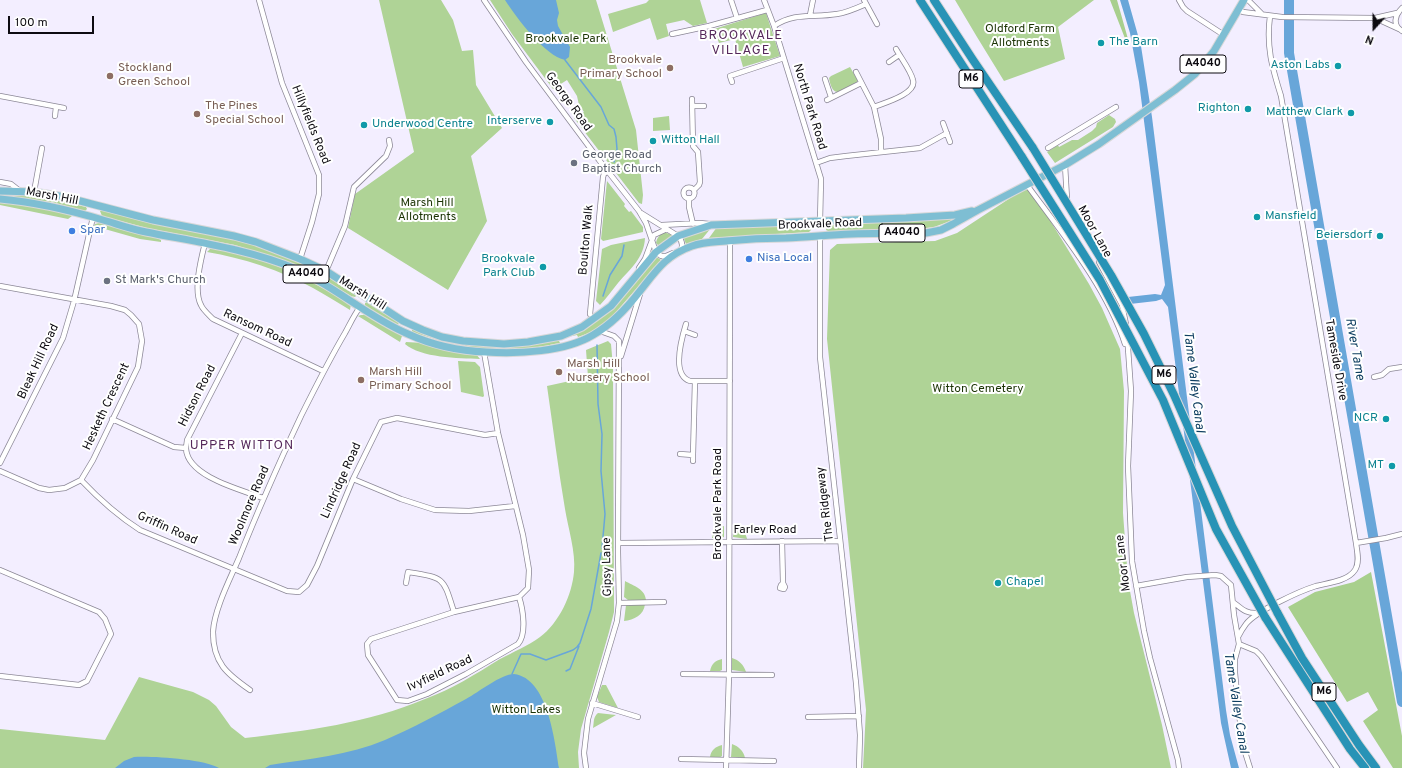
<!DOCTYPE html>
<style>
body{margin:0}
#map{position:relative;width:1402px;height:768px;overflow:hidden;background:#f3eeff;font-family:Overpass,sans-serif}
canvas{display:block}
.north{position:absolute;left:1354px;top:8px;width:40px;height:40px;-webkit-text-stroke:3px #fff;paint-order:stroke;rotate:201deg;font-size:11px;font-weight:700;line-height:16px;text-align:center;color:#0d0b11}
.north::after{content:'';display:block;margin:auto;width:14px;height:18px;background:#0d0b11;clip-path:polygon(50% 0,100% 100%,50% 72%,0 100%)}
.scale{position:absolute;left:8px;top:16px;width:86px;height:18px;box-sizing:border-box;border:2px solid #0d0b11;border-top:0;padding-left:5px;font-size:12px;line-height:14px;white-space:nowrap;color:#0d0b11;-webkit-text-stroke:3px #fff;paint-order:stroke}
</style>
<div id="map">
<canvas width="1402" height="768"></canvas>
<div class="north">N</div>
<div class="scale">100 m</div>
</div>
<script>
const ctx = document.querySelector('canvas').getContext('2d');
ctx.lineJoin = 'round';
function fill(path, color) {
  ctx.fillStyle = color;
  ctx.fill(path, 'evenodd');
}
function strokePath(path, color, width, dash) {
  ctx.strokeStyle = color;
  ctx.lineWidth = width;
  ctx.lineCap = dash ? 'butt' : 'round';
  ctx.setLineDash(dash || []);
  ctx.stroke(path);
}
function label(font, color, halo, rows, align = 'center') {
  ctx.font = font + ' Overpass,sans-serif';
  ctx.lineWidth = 4;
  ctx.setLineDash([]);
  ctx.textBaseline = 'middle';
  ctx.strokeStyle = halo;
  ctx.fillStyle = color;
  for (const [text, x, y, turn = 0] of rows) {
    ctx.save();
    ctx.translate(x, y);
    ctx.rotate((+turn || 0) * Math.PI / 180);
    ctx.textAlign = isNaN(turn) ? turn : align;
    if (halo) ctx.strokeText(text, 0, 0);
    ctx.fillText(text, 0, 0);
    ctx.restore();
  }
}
fill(new Path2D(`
 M379,0H441L453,20L462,51L473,50L476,85L502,128L471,156L487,221L448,290L348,228L355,194L414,152Z
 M490,0H596L636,130L643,195L642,204L639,203L574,118L584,112L579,105L577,96L567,80L553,89L512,34Z
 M649,0H700L707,23L693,26L684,20L666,24L669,36L657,40L650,18L613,32L608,14L646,3Z
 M955,0H1094L1058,27L1065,59L1004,81L977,37Z
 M766,13L780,56L743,67L735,39L719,43L714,29Z
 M850,67L857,79V83L838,92C832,92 830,84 829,78L831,76Z
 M1109,115L1115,119L1116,122L1113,127L1055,163L1047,152L1058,145L1059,147L1072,140H1078L1092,131L1096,127L1097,123Z
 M669,116L670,130L653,131V118Z
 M607,181L625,204L624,206L629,212L631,211L643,227V232L603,241L601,239Z
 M1027,187L1040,204L1089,284L1102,308L1120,349L1124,391L1123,513L1128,580L1134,613L1162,725L1171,768H863L866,710L827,339L830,250L837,244L935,241L957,233Z
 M9,194L42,197L86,207L87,209L85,211L52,202L9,197Z
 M0,202L38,207L70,214L72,216L68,219L0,205Z
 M103,210L160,225L190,230L249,243L302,263L332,279L355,293L356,296L355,297L351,296L313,274L273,257L235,245L147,228L102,216L100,211Z
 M952,219L953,220L934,227L918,229L828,231L826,230L827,225L830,223Z
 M99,223L157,238L161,240V242L140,239L94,226L95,224Z
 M768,225H809L811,230L809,232L709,238L717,227Z
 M711,228L702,239L686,244L684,239L685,236Z
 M664,232L672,235V236L659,246L656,243C657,237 660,235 664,232Z
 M645,238C644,258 631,268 618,283C612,290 607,298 600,305L596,301L602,249L611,245Z
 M210,249H215C229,252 242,254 255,258C289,269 320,286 351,304L350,310C338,303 326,295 313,288C280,270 243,258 207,252Z
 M655,256L661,260L610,319L594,331L578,337L577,335L567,337L589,325Z
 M367,302L399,322L398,325L365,306V303Z
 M361,315H366L402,336L400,342L358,316Z
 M412,329L470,345L558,339L560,343C544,346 529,349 514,349C479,351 445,343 412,332Z
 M608,341L611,344L613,367L614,612L609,632L581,729L578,752L579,768H0V729L105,740L139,677L193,692L209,700L216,706L231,727L245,738C306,731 368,723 425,699C452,689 476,674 500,659C513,652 528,646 540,637C559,623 572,595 574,572C576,552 568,528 565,509C558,468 553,427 547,386L588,377L586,350Z
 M406,342L424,343L476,354L480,359C458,358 421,358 405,344Z
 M458,361L475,362L480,367L484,396L483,397L461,392Z
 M734,525C740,527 746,532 747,539L733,537Z
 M724,526V537L721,538H712C714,530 717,528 724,526Z
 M625,581C634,586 645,589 646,600H628L624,597Z
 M645,604C644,615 634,620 624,621L626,605Z
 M732,658C739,660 744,665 746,672L732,670Z
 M722,659V670L720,671H710C712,663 715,661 722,659Z
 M602,685H606L618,708L599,702L597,697Z
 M598,713L616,715L593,728C594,722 593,717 598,713Z
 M732,744C738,746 744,751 745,758L731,757Z
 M722,745V756L719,758L710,757C711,750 715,747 722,745Z`), '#afd396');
fill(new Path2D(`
 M1110,0H1117L1128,39L1126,41Z
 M1371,572L1402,736V768H1393L1363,721L1378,710L1368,692L1347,702L1288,607L1315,592L1354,582Z`), '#a8cf8d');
fill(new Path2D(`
 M505,0H556L559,13L557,20L558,26L570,47L569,57L565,60C545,56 516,17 505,0Z
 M1120,0H1128L1141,46L1152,117L1226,710L1230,735L1239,768H1231L1221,723L1168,307L1162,299L1156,301L1130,304L1128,297L1155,294L1161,295L1165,285L1139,82L1130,33Z
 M514,674C548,678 555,742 559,768H265L270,765C308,759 349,755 385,740C413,728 440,713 466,699C479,692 501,674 514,674Z
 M134,757C153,756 203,759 219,768H115L124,761Z`), '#68a6d9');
strokePath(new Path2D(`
 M565,60L601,107L609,125L614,129L616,137L617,149L614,162
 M603,296L610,275L622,256L624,245
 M597,345L598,404L602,434L601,471L605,514L602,548
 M566,671L570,669L579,646
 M512,674L521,654H530L546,660L573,650L577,647L580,643L591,609L601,553`), '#68a6d9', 1.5);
strokePath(new Path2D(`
 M1289,0V53L1402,702`), '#68a6d9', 10);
const minor = new Path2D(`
 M259,0L282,83L319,175V194L312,222L300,259
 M484,0L526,62L599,160L639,211L646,223L656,252L661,256H666L673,253
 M731,0L737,18
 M764,0L774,26L821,179L820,222
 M864,0L877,24
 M1179,0L1183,7L1187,11L1224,35
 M1248,0L1262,14
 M1402,8C1395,15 1392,25 1402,31
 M1239,10L1243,12L1282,17L1375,18
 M1397,13L1375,18L1399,29
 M810,15L813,0
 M774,26C795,12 813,18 837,14C846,13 857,8 866,4
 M672,34L709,26L767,10
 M889,62L899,55
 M856,72L874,107L881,139V151
 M825,79L831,97
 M732,82L730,76L784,58
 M0,96L64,108
 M692,99L693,146L698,152L700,182L699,185L694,190
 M827,100L861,83
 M692,106H704
 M874,107C884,103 917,94 913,80C911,71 901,58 896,49
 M55,116L56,107
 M943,123L950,142
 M1048,148L1116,107
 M816,163L830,158L846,156L920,148L947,133
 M1065,165L1067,199
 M0,182L11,184L20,191
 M1027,185C1062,233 1107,288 1125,344
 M683.5 193a5.5 5.5 0 1 1 11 0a5.5 5.5 0 1 1-11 0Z
 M34,192L42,148
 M689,198V207L693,224
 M641,213L678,236C682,240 683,245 681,250
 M662,225L700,223L710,224
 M820,237V357L856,683L860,735L859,768
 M205,243C201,259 193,290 201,305C203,310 209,315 213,319L323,371
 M1099,262L1122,305L1126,324
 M639,268L645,259L654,235L667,229
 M326,271L345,226L354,187L386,156L390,146L389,140
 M0,286L111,306L125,310L131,315L139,324L142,341L138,367L93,460L81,480L65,488L49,490L39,488L0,471
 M590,314L603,177L604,174L608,171
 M686,324C682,337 671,375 690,381H730
 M684,331L695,335
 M242,333L187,440C187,442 186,446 186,449C188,477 242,490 263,498
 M1127,334L1131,391L1128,466L1132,561L1144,631L1150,658L1178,760L1179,768
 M484,352L498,433L523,535L529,570L528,588L519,597C523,609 527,634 518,644L466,674L427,694L408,701L397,700L368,655L367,644L371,639L454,612L519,597
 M621,356L640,294
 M1374,377L1382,375L1389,369L1402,367
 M112,419L174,447L186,448
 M680,454L693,455
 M693,461V455L695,381
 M0,463L63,338L74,301L93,217
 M353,479L401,499L435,510L469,511L515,506
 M81,480C99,499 118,516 140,530L287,591L299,592L307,585L317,566L353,479L381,422L397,418L485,435L498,433
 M782,541L783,583L785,587L784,589L780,588L781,585L783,583
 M618,543L840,541
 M1356,543L1386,538L1402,534
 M0,570L99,612L105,619L111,634L87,681L79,685L0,676
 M406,583L408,572C445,578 443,577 454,612
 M1136,586L1187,577L1215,575L1221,576L1231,585L1234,615L1239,644L1235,659V673L1239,715L1245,752L1250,768
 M1233,602C1242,609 1246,614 1258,613
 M619,603L664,602
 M1238,637C1240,633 1243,628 1246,624C1256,611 1300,591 1316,586C1328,583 1348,581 1355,570C1360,562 1357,551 1356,543L1281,96C1272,67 1266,47 1270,16
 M1239,644L1256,651L1261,656L1337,768
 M683,674L772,675
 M250,690C227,674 213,663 213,632C214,610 230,579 239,558C258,510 279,463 301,416C315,388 329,360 345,333C350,324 354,315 360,307
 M592,703L638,717
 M808,717L859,716
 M681,759L774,761
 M586,768L584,753L588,719L617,621L619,603L618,552L619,341L614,336L600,331
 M726,768L729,675L730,241`);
const primary = new Path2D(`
 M0,191L34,192L65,197L153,220L234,236L256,242L300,259L326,271L403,321L423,330L442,337L463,341L504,344L528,342L561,336L582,327L611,306L656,252L678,236L711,225L906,218L955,215L972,211
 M0,199C35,202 69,210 103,220C117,224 131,229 146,232C196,242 248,249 296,269C336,287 368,317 408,334C432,345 460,351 486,352C518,354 565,352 593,335C612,324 627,308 640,291C656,271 666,255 692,246C703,242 715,242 726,241C746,239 766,238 786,238C808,237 829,235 851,234C876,233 901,233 926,233L941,230L953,224L978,210L1065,165L1099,144L1175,90L1195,74L1214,51L1244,0`);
const motorway = new Path2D(`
 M920,0L1022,157
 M934,0L973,60L1033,148
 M1277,612L1302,658L1359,745L1376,768
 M1265,617L1350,749L1365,768`);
strokePath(minor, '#8c8897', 6);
strokePath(primary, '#d8d8d9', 9);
strokePath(motorway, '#d8d8d9', 10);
strokePath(minor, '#fff', 4.5);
strokePath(primary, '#7ebed3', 7);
strokePath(motorway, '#2893b6', 8);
const motorwayBridge = new Path2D(`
 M1033,148L1111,275L1144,334L1174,395L1232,526L1277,612
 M1022,157L1100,280L1163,400L1216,529L1265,617`);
strokePath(motorwayBridge, '#d8d8d9', 10, []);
strokePath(motorwayBridge, '#2893b6', 8);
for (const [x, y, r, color] of [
 [1101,43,4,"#0f9aa8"],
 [1338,66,4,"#0f9aa8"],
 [670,68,4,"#8d6e63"],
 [110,76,4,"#8d6e63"],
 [1248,109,4,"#0f9aa8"],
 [1351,113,4,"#0f9aa8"],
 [197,114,4,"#8d6e63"],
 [550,122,4,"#0f9aa8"],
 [364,125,4,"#0f9aa8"],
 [653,141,4,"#0f9aa8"],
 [574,163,4,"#6b7280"],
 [1257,217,4,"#0f9aa8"],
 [72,231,4,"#3f7fe0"],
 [1380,236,4,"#0f9aa8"],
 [749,259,4,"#3f7fe0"],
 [543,267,4,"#0f9aa8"],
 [107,281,4,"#6b7280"],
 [559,372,4,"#8d6e63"],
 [361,380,4,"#8d6e63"],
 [1386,419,4,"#0f9aa8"],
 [1392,466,4,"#0f9aa8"],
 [998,583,4,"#0f9aa8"]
]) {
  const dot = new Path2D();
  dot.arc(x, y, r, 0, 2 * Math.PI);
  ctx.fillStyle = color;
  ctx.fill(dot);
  strokePath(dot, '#fff', 1.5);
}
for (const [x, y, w] of [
 [1203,64,46],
 [971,79,24],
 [902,233,46],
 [306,274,46],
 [1164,375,24],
 [1324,692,24]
]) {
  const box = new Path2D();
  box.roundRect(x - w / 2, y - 9, w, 18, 3);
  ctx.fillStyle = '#fff';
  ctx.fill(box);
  strokePath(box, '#0d0b11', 1);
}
label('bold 11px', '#0d0b11', null, [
 ["A4040",1203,64],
 ["M6",971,79],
 ["A4040",902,233],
 ["A4040",306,274],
 ["M6",1164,375],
 ["M6",1324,692]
]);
label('12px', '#1b3304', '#fff', [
 ["Oldford Farm",1020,30],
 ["Allotments",1020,44],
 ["Brookvale Park",566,40],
 ["Marsh Hill",427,204],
 ["Allotments",427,218],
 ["Witton Cemetery",978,390],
 ["Witton Lakes",526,711]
]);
label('12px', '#0d838f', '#fff', [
 ["The Barn",1109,43,"left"],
 ["Aston Labs",1330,66],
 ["Righton",1240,109],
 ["Matthew Clark",1343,113],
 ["Interserve",542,122],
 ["Underwood Centre",372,125,"left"],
 ["Witton Hall",661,141,"left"],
 ["Mansfield",1265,217,"left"],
 ["Beiersdorf",1372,236],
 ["Brookvale",535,260],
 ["Park Club",535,274],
 ["NCR",1378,419],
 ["MT",1384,466],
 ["Chapel",1006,583,"left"]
], 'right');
label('12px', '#785e54', '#fff', [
 ["Brookvale",662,61,"right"],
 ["Primary School",662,75,"right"],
 ["Stockland",118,69],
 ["Green School",118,83],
 ["The Pines",205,107],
 ["Special School",205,121],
 ["Marsh Hill",567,365],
 ["Nursery School",567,379],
 ["Marsh Hill",369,373],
 ["Primary School",369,387]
], 'left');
label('12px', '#0d0b11', '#fff', [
 ["George Road",568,102,54],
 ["North Park Road",809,107,73],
 ["Hillyfields Road",310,125,68],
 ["Marsh Hill",52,197,11],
 ["Brookvale Road",820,225,-2],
 ["Moor Lane",1094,232,61],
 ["Boulton Walk",587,240,-85],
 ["Marsh Hill",362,294,32],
 ["Ransom Road",257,329,25],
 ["Tameside Drive",1335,360,80],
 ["Bleak Hill Road",39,362,-65],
 ["Hidson Road",198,396,-63],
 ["Hesketh Crescent",107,407,-65],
 ["Lindridge Road",342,481,-66],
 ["Brookvale Park Road",719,504,-90],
 ["The Ridgeway",826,504,-97],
 ["Woolmore Road",250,506,-67],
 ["Griffin Road",167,529,24],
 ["Farley Road",765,531],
 ["Moor Lane",1124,563,-97],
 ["Gipsy Lane",608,567,-91],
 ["Ivyfield Road",440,674,-25]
]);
label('12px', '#5b616d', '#fff', [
 ["George Road",582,156],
 ["Baptist Church",582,170],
 ["St Mark's Church",115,281]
], 'left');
label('12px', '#366cbe', '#fff', [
 ["Spar",80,231],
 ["Nisa Local",757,259]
], 'left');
ctx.letterSpacing = '1px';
label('13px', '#55285b', '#fff', [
 ["BROOKVALE",741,36],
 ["VILLAGE",741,51],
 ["UPPER WITTON",242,446]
]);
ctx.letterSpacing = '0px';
label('italic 13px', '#0f3f61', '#fff', [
 ["River Tame",1354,349,80],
 ["Tame Valley Canal",1193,382,83],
 ["Tame Valley Canal",1235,703,81]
]);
</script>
